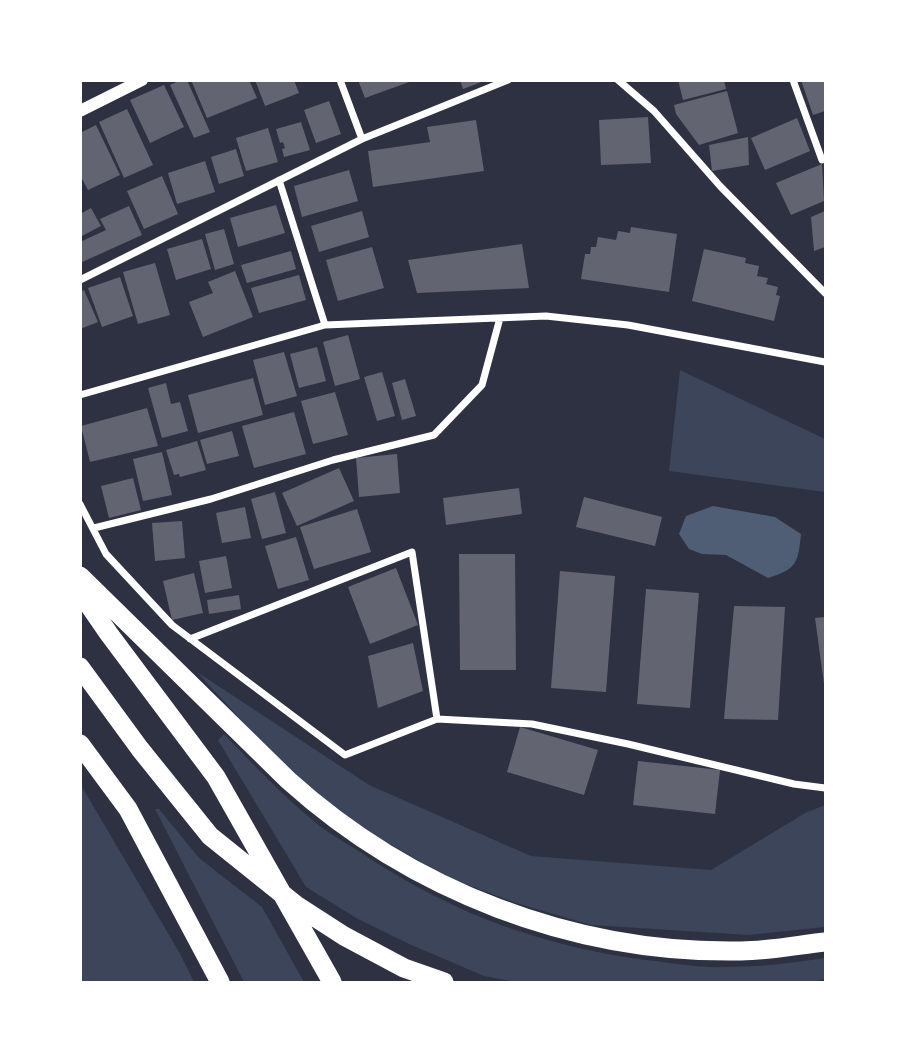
<!DOCTYPE html>
<style>
body{margin:0}
#map{position:relative;width:906px;height:1063px;overflow:hidden;background:#2d3142;font-family:Helvetica,sans-serif}
canvas{display:block}
.frame{position:absolute;inset:0;border:82px solid #fff;pointer-events:none}
</style>
<div id="map">
<canvas width="906" height="1063"></canvas>
<div class="frame"></div>
</div>
<script>
const ctx = document.querySelector('canvas').getContext('2d');
ctx.lineJoin = 'round';
function fill(path, color) {
  ctx.fillStyle = color;
  ctx.fill(path, 'evenodd');
}
function strokePath(path, color, width, dash) {
  ctx.strokeStyle = color;
  ctx.lineWidth = width;
  ctx.lineCap = dash ? 'butt' : 'round';
  ctx.setLineDash(dash || []);
  ctx.stroke(path);
}
fill(new Path2D(`
 M680,370L825,439V492L669,471Z
 M197,672L369,785L531,856L711,870L805,813L825,805V927L748,935L591,925L516,903L447,877L343,817L286,769Z
 M224,734C254,765 283,796 316,823C332,836 352,846 369,858C457,915 542,946 646,960C672,963 699,968 725,967C759,967 792,963 825,958V979L812,982H516L484,976L409,944L358,919L306,887L218,740Z
 M81,785L179,952L194,982H81Z
 M155,809H159L199,858L262,907L304,982H244Z`), '#3c4559');
fill(new Path2D(`
 M713,506L775,517L801,534C798,563 797,569 768,578L726,555L702,554L689,549L679,534L686,516Z`), '#4f5d75');
fill(new Path2D(`
 M181,80H187L210,132L194,138L170,85Z
 M191,80H249L257,98L207,118Z
 M255,80H294L299,93L265,106Z
 M358,80H412V81L365,98Z
 M460,80H484V81L463,89Z
 M678,80H724L726,89L683,100Z
 M801,80H825V111L813,115Z
 M164,85L184,127L150,143L130,100Z
 M727,91L738,133L699,145L676,114L674,105Z
 M329,101L341,134L316,143L304,110Z
 M127,109L153,165L124,178L99,122Z
 M648,117L651,163L601,165L599,120Z
 M797,118L810,151L765,170L751,138Z
 M476,120L484,171L373,187L368,151L430,142L427,127Z
 M301,122L310,150L284,157L282,149L285,148L283,142L280,143L276,129Z
 M96,125L120,175L88,190L80,175V133Z
 M268,128L278,162L246,171L236,138Z
 M748,137L749,165L712,171L709,145Z
 M236,149L244,176L219,184L211,157Z
 M205,161L215,192L177,204L168,173Z
 M822,164L824,201L791,215L776,183Z
 M349,170L358,201L302,217L294,186Z
 M162,176L178,214L144,229L127,191Z
 M276,205L285,233L238,247L230,218Z
 M129,206L142,235L80,263V242L106,230L100,219Z
 M91,208L101,226L80,237V214Z
 M362,211L369,237L319,252L311,226Z
 M825,211V247L814,251L811,217Z
 M631,227L677,234L669,292L581,279L585,254H590L591,247H596L598,237L616,240L618,231L630,233Z
 M224,229L234,264L215,270L205,234Z
 M202,239L211,269L176,280L167,249Z
 M522,244L529,288L417,293L408,260Z
 M372,247L384,288L338,301L326,260Z
 M704,249L746,258L745,263L759,266L757,276L768,278L766,284L778,287L776,295L780,296L774,321L692,301Z
 M291,251L296,269L247,283L241,265Z
 M155,263L170,315L138,324L123,272Z
 M235,271L253,317L203,337L189,302L213,293L208,282Z
 M299,275L306,300L259,313L251,288Z
 M120,277L133,316L102,327L88,288Z
 M84,290L98,322L80,329V292Z
 M348,335L360,379L335,386L323,342Z
 M317,347L326,381L299,388L290,354Z
 M284,352L297,396L265,405L253,360Z
 M382,372L395,416L377,421L364,377Z
 M253,378L263,415L198,433L188,395Z
 M405,379L416,416L402,420L392,383Z
 M166,383L171,404L180,402L188,431L162,438L148,388Z
 M335,392L348,435L313,444L301,401Z
 M147,408L158,446L90,462L81,426Z
 M294,412L306,454L254,468L242,426Z
 M232,431L239,456L207,464L200,440Z
 M197,441L206,470L180,477L179,474L174,475L166,450Z
 M162,452L172,495L143,501L133,459Z
 M397,454L400,493L359,497L356,458Z
 M339,468L354,501L297,526L282,493Z
 M133,478L141,510L109,518L101,486Z
 M519,488L522,514L446,525L443,498Z
 M275,492L286,533L262,539L251,499Z
 M584,497L662,517L655,546L576,527Z
 M245,507L251,538L222,543L216,513Z
 M357,509L371,552L314,569L300,527Z
 M182,521L185,558L155,561L152,523Z
 M296,537L309,580L278,589L265,546Z
 M459,554H515L516,670H460Z
 M226,556L232,588L205,593L199,561Z
 M396,568L418,625L370,644L348,587Z
 M560,571L615,576L606,692L551,688Z
 M194,573L203,613L172,620L163,581Z
 M646,589L699,593L690,708L637,704Z
 M239,595L241,609L209,614L207,600Z
 M734,606L785,607L778,720L724,719Z
 M825,617V684H824L815,618Z
 M413,643L423,691L378,708L368,656Z
 M520,727L598,750L584,795L507,772Z
 M638,761L720,770L715,814L633,805Z`), '#626471');
strokePath(new Path2D(`
 M340,80L362,139
 M618,80L654,111L720,186L825,293
 M793,80L822,160
 M279,180L325,325
 M80,280L362,139L508,80
 M80,395L325,325L546,316L628,325L825,362
 M80,504L106,554L172,625L345,755L437,719L532,724L628,744L794,784L825,788
 M94,528L211,499L333,460L434,435L482,385L500,318
 M190,639L412,552L437,719`), '#fff', 7);
strokePath(new Path2D(`
 M80,111L142,80`), '#fff', 12);
strokePath(new Path2D(`
 M80,576L288,780C411,891 574,954 741,951C769,951 798,945 825,942
 M80,592L109,634L216,777L332,982
 M80,667L140,749L210,836L296,905L344,936L404,968L444,982
 M80,744L128,809L220,982`), '#fff', 19);
</script>
